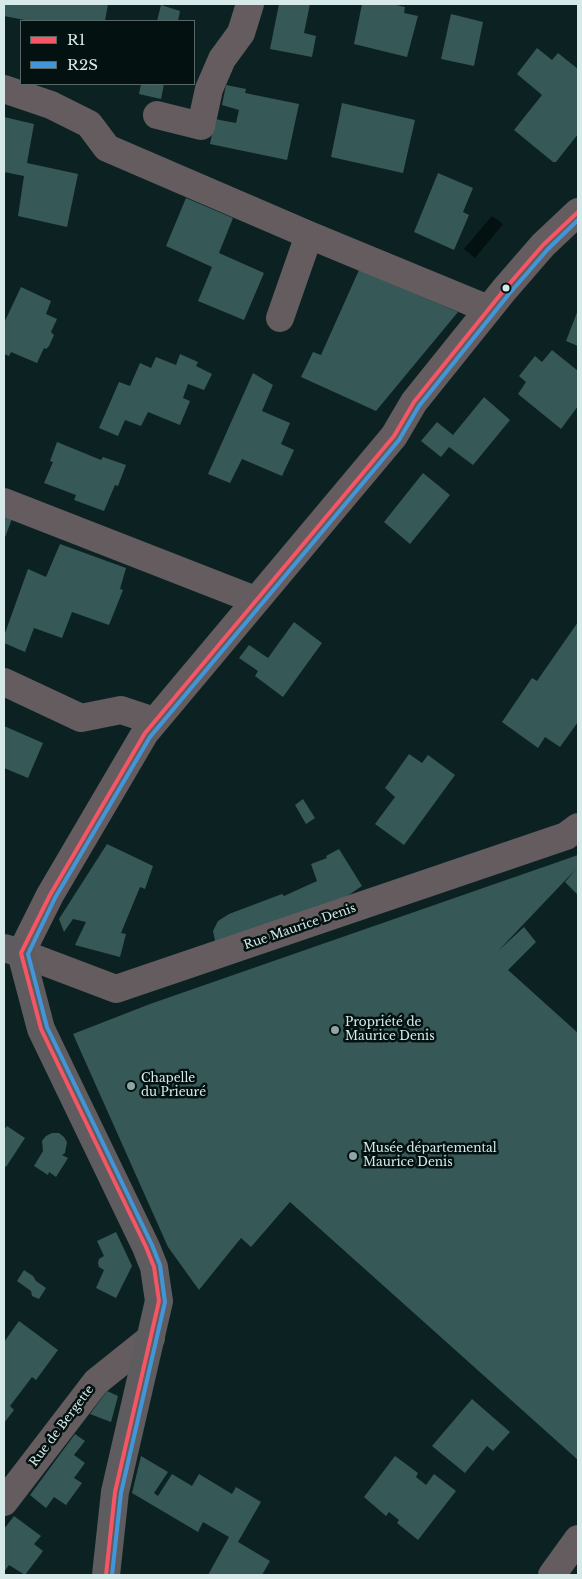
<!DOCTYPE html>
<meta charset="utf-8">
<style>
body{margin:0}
#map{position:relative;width:582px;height:1579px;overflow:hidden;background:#0c2222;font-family:"Libre Baskerville",serif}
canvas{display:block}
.frame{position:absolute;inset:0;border:5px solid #d6ebe9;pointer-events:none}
.legend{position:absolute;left:20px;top:20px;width:175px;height:65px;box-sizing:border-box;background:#031111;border:1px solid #576867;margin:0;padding:6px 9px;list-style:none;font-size:15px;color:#d6ebe9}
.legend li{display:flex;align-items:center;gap:10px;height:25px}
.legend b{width:25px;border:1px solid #576867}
</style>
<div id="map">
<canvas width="582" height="1579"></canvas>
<div class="frame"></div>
<ul class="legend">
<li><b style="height:6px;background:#f55565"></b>R1</li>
<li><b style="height:6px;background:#4096d8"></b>R2S</li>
</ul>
</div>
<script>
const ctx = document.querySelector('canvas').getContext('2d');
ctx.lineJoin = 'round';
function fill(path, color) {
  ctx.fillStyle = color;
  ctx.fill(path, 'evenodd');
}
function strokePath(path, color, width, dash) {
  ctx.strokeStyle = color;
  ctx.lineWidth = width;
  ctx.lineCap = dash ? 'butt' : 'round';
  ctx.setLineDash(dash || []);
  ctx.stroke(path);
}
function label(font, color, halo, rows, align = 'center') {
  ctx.font = font + ' "Libre Baskerville",serif';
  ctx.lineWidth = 5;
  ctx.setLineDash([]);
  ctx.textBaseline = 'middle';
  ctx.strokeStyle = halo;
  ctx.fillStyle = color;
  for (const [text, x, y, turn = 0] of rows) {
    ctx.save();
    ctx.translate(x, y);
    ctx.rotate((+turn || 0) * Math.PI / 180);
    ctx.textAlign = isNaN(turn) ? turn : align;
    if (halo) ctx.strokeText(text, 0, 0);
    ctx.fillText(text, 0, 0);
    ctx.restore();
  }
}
fill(new Path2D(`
 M492,216L503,224L475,258L464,249Z`), '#031110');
fill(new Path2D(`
 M4,4H108L105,21H30L4,16Z
 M279,4H310L304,33L316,36L312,57L270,49Z
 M362,4H392L405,7L404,13L418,16L407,57L354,44Z
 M161,5L180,11L178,21H157Z
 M451,14L483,22L474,66L441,59Z
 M537,48L552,60L558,53L578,69V134L556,162H553L514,130L542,95L517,74Z
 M141,84H164L161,99L139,94Z
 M226,85L246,89L245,93L299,104L287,160L210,144L215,119L236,123L239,110L222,105Z
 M342,103L415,120L403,173L331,157Z
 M4,117L34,124L27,163L78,174L67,227L18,216L24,176L4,172Z
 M438,173L473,188L463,212L469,215L454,250L414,232Z
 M186,198L233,218L219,253L264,273L244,320L198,301L212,267L166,246Z
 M359,270L458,312L376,411L301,377L313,352L321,355Z
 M21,287L51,301L46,314L57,319L51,332L54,335L49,346L46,349L44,348L37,363L11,352L9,356L4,354V323Z
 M578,310V346L566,341Z
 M552,350L578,371V406L561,429L518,394L526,382L519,376L535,356L542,362Z
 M180,354L198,362L196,366L212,374L204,390L188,384L183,398L190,401L180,425L148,412L141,426L125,420L118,436L99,428L119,382L130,386L140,363L151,368L156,357L176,365Z
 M253,373L273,385L262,411L290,423L281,444L294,450L282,476L242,459L230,483L208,474Z
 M484,397L510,420L473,465L449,447L441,457L421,441L437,422L453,435Z
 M57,442L101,460L103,457L126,465L118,486L115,485L104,511L74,500L76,495L44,483L53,462L50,461Z
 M423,473L450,495L410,544L384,522Z
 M4,512L13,516L4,540Z
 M60,544L126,568L120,589L123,590L109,625L72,612L62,638L34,628L25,652L4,643V636L28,569L46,577Z
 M294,622L322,643L283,697L255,676L258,671L239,658L249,645L268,658Z
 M578,622V722L560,747L545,737L538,748L502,722L532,678L537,681Z
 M4,726L43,743L28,778L4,768Z
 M409,754L422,763L428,755L455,775L404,845L375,824L395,797L385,788Z
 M303,799L315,818L306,824L295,805Z
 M107,844L153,866L145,889L140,887L121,933L126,934L120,957L75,945L86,922L73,919L64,932L59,919Z
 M339,849L362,886L325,911L216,945L213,931L218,921L229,914L282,894L284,896L317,881L311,864L327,858L326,856Z
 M578,855V895L565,882L576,869L498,951L524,927L536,942L508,970L578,1033V1460L290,1202L251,1247L241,1238L199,1290L168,1247L73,1034L150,1004Z
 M7,1126L25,1138L6,1167L4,1165V1130Z
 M52,1133H59L64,1137L67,1142L65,1153L62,1155L68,1158L56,1177L49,1172L48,1175L34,1166L43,1151L42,1141L46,1136Z
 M116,1232L132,1266L116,1298L96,1288L104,1270L99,1267L98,1263L99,1259L104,1256L97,1241Z
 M24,1270L33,1276L36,1281L46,1288L39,1299L32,1296L31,1291L17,1281Z
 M19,1321L58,1350L36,1380L32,1377L10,1406L14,1410L4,1423V1342Z
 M107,1391L118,1396L111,1422L90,1414Z
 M472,1399L510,1432L493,1451L487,1446L465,1473L432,1446Z
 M75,1434L85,1441L74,1455L85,1463L74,1478L82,1483L66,1505L54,1497L46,1508L30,1495Z
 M141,1456L168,1472L154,1493L158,1496L172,1474L192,1486L199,1474L232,1494L236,1487L261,1502L238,1542L270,1561L262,1575H208L229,1537L203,1522L198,1532L132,1493Z
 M395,1456L418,1473L416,1477L426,1485L434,1474L456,1491L418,1540L397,1523L399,1520L389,1512L386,1516L364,1497Z
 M14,1516L41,1536L34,1544L43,1551L25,1575L9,1565L4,1572V1529Z`), '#365857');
strokePath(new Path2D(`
 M4,89L51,105L89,124L107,148L309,235L488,309
 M157,115L201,126L209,89L222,59L241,33L250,4
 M578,212L543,245L504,290L414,402L394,436L145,733L50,895L21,953L116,989L566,836L578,827
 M280,318L309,235
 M4,502L255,600
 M4,682L81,718L121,710L154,721
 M4,1502L96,1382L151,1338
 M552,1575L578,1539`), '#645c5f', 28);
strokePath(new Path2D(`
 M4,948L21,953L41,1029L146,1247L154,1267L159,1301L115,1492L106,1575`), '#5e5c5e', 28);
strokePath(new Path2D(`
 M21,953L50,895L145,733L394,436L414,402L504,290L543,245L578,212
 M21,953L41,1029L146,1247L154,1267L159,1301L115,1492L106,1575`), '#f55565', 4);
strokePath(new Path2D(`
 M112,1575L121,1493L165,1302L160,1265L152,1245L47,1027L28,954L55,898L150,737L399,440L419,406L509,294L548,249L578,220`), '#4096d8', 4);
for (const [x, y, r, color] of [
 [506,288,4.5,"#d6ebe9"],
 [335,1030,5,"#8fa5a3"],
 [131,1086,5,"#8fa5a3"],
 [353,1156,5,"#8fa5a3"]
]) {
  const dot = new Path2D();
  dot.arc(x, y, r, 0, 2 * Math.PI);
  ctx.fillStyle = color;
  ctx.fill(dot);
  strokePath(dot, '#031111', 2);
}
label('12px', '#d6ebe9', '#031111', [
 ["Rue Maurice Denis",300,927,-19],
 ["Rue de Bergette",62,1426,-53]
]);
label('12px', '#d6ebe9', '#031111', [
 ["Propriété de",345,1023],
 ["Maurice Denis",345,1037],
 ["Chapelle",141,1079],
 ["du Prieuré",141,1093],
 ["Musée départemental",363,1149],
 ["Maurice Denis",363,1163]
], 'left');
</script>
